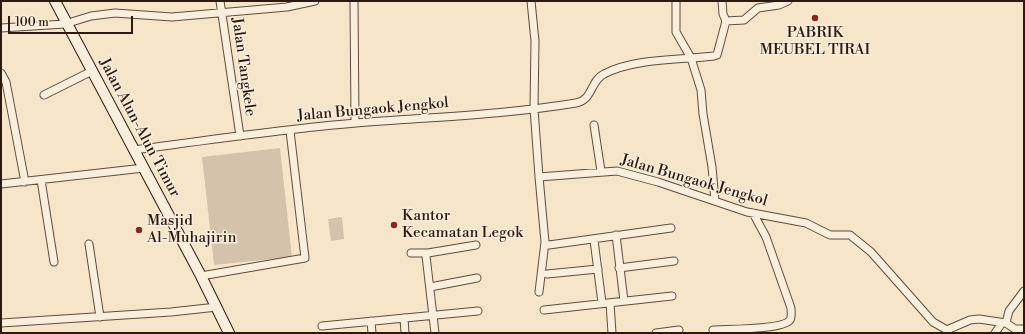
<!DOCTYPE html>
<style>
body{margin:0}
#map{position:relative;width:1025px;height:334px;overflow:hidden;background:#f7e5ca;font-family:"Libre Bodoni",serif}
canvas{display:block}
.frame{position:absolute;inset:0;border:2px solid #2e190f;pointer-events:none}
.scale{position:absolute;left:8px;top:16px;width:125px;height:18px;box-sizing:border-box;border:2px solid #2e190f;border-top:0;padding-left:5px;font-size:12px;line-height:14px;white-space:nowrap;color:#2e190f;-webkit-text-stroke:3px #faeedd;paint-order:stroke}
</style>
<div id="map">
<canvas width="1025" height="334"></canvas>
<div class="frame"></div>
<div class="scale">100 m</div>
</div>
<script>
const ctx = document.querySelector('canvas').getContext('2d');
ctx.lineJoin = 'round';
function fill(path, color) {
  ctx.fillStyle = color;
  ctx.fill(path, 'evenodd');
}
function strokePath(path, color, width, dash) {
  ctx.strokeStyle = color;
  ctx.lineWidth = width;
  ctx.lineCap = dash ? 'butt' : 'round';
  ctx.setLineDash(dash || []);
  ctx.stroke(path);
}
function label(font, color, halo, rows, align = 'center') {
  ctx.font = font + ' "Libre Bodoni",serif';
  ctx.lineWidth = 3;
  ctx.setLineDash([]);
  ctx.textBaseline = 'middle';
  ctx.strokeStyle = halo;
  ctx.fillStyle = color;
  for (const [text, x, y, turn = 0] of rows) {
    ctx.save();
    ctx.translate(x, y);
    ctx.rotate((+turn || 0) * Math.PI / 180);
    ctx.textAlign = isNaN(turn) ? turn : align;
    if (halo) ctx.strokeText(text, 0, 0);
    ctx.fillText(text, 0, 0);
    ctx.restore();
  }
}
fill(new Path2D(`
 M280,148L292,257L214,265L202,157Z
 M342,217L344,239L331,241L328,219Z`), '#d5c2aa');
const street = new Path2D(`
 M220,1L240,136
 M354,1L355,123
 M531,1L535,41L534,109L539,177L617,171L658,182L747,212L806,223L830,235H850L871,252L933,322L947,330L970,320L979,319L1006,323L1015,329H1024
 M676,1V32L691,58L701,90L703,114L712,167L715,201
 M722,1L723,14L726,21
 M1,28L65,24L91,16L115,13L172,17L287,7L315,1
 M1,73L6,82L25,182
 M44,95L92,71
 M594,125L601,171
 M134,150C208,140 282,129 356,123C429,117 503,115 576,103C593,100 590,81 604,74C634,58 681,60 714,56L717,55L726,21L744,20L758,8L779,5L788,1
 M539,177L545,242L539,292
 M41,180L54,262
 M1,184L144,168
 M616,235L624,301
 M594,240L602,303
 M89,244L100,317
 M549,245L671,228
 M411,253H428
 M619,268L674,261
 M547,274L598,269
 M201,276L305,258L290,131
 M430,287L477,278
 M610,303L612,333
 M544,310L672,296
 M404,318L405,333
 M371,321L372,333
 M1,323L171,312L217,307
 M1006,323L1009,311L1024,291
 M322,326L478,311
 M713,330C726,329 783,330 790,320C792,317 791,312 791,308L766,237L753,213
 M435,333L426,256L428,253L476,245
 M656,333L679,330
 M995,333L1002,323`);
const secondary = new Path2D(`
 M55,1L201,276L229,333`);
strokePath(street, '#604c3e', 9);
strokePath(secondary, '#2e190f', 12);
strokePath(street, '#faeedd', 7);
strokePath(secondary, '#faeedd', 10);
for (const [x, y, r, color] of [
 [815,18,4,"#8f2418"],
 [394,225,4,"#8f2418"],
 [139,230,4,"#8f2418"]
]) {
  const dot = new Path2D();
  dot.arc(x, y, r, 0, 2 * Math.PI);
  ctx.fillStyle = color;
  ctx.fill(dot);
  strokePath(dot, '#faeedd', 1.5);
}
label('15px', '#2e190f', '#faeedd', [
 ["PABRIK",815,33,"center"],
 ["MEUBEL TIRAI",815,50,"center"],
 ["Kantor",402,216],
 ["Kecamatan Legok",402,233],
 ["Masjid",147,221],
 ["Al-Muhajirin",147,238]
], 'left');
label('15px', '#2e190f', '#faeedd', [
 ["Jalan Tangkele",243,67,82],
 ["Jalan Bungaok Jengkol",373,110,-5],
 ["Jalan Alun-Alun Timur",139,128,62],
 ["Jalan Bungaok Jengkol",694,181,16]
]);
</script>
